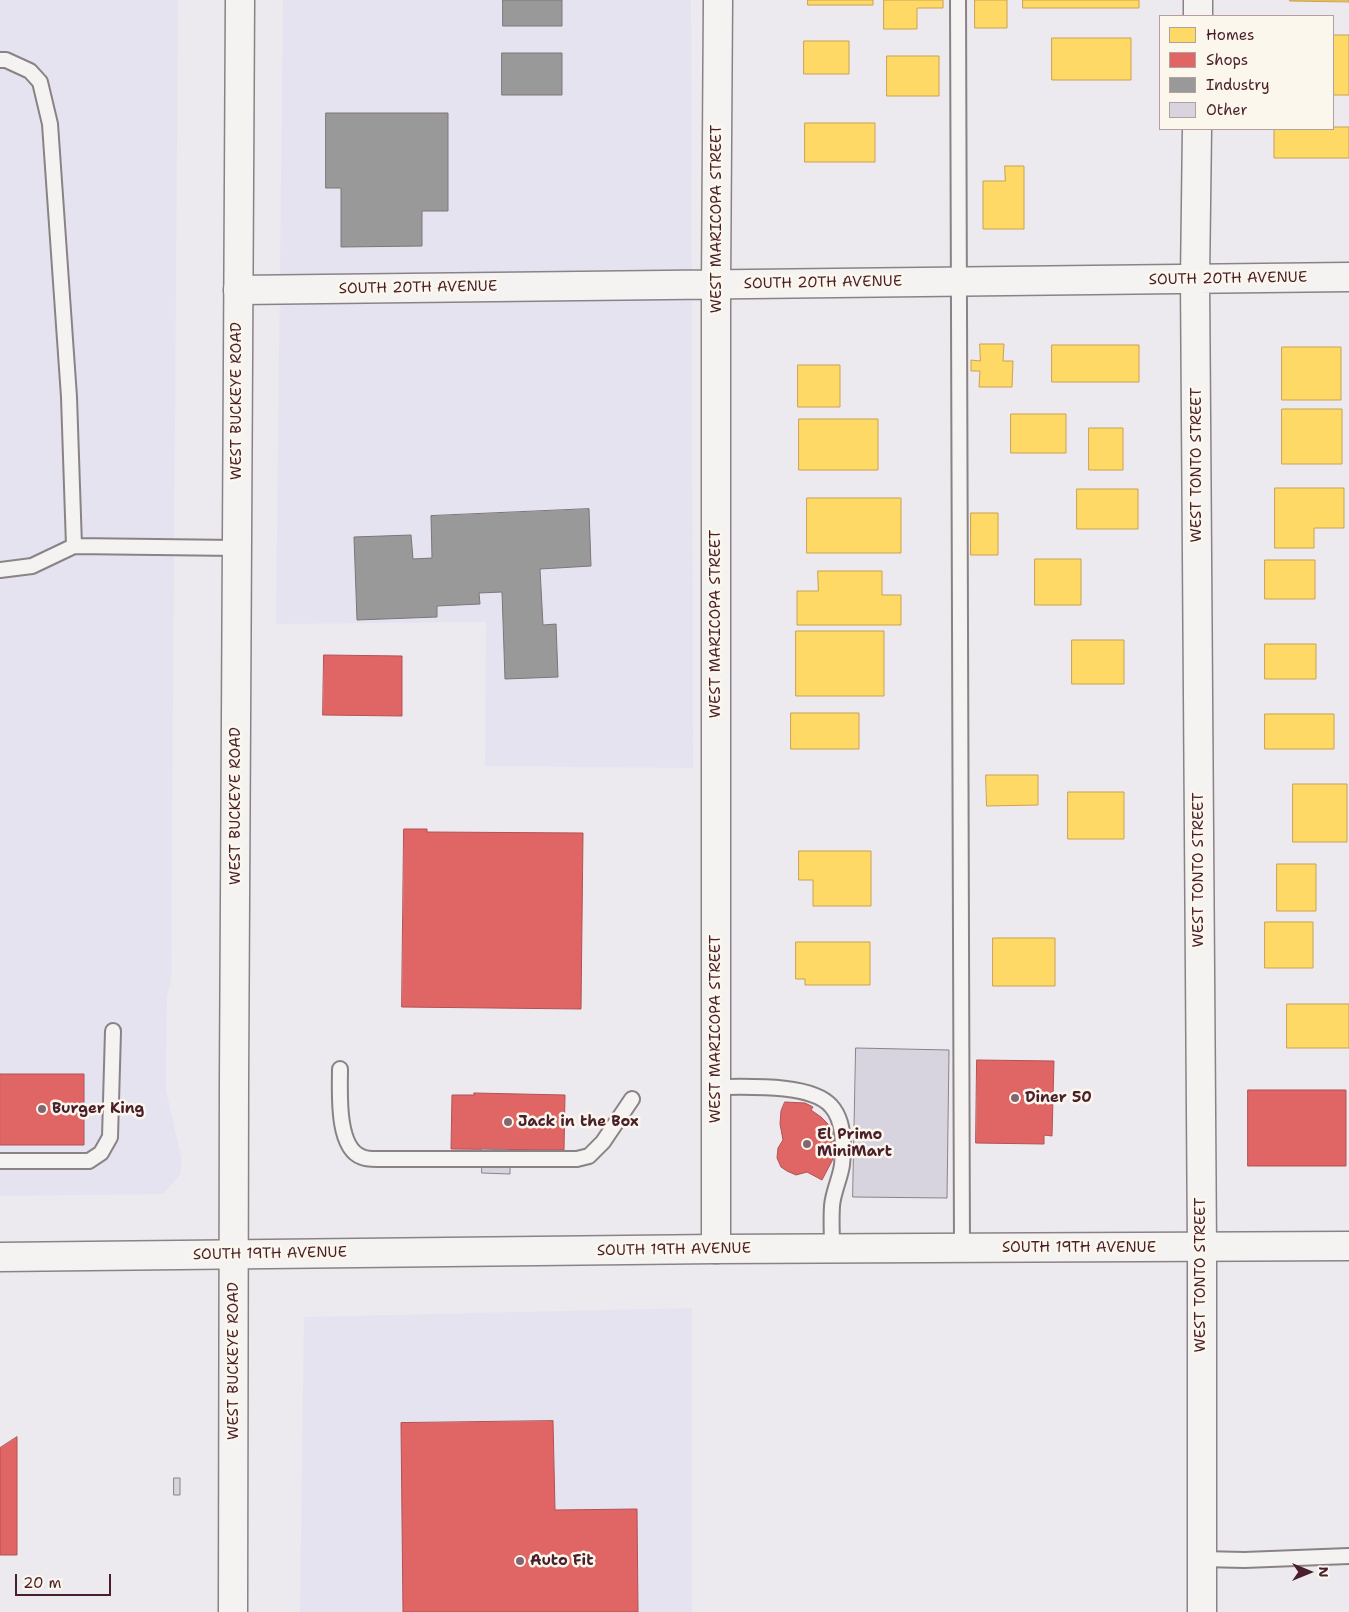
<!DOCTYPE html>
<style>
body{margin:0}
#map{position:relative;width:1349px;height:1612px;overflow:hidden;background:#eceaee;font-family:"Shantell Sans",sans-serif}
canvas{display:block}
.legend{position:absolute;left:1159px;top:15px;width:175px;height:115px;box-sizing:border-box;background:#fbf7ec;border:1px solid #b4a19f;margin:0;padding:6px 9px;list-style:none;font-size:15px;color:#4a1f2b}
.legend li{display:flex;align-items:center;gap:10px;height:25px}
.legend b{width:25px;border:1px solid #b4a19f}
.north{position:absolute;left:1284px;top:1547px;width:50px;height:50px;-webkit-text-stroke:4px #fbf7ec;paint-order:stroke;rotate:90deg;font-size:14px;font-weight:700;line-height:20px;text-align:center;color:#4a1f2b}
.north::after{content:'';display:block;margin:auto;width:18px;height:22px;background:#4a1f2b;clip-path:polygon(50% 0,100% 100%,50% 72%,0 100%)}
.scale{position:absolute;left:15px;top:1574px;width:96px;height:22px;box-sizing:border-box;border:2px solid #4a1f2b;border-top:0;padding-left:6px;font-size:15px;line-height:18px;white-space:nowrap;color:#4a1f2b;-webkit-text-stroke:4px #fbf7ec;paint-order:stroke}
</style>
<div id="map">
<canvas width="1349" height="1612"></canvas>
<ul class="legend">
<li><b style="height:14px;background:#ffd966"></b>Homes</li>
<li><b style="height:14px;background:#e06666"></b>Shops</li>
<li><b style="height:14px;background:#999"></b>Industry</li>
<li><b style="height:14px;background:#d7d3df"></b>Other</li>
</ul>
<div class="north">N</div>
<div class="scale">20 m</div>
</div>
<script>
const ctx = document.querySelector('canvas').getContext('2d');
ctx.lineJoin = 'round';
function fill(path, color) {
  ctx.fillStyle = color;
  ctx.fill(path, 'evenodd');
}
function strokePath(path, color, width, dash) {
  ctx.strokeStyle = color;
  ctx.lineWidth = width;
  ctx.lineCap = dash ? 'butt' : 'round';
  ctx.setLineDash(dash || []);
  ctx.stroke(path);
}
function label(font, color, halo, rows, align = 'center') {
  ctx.font = font + ' "Shantell Sans",sans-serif';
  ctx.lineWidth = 5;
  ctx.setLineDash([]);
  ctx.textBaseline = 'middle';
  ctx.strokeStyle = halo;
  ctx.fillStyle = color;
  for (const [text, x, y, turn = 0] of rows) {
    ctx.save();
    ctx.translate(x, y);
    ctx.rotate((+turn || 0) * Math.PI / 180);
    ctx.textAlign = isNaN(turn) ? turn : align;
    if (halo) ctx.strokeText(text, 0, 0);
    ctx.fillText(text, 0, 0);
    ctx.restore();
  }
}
fill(new Path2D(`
 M0,0H178L171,979L167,998L166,1090L182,1161L180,1175L163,1194L0,1196Z
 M283,0H691L693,768L485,766L486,622L276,624Z
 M692,1308V1612H300L304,1317Z`), '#e5e3f0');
const homes = new Path2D(`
 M808,0H873V5H808Z
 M884,0H943V8H917V29H884Z
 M975,0H1007V28H975Z
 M1023,0H1139V8H1023Z
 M1290,0H1349V2L1290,1Z
 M1333,35H1349V95H1333Z
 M1052,38H1131V80H1052Z
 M804,41H849V74H804Z
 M887,56H939V96H887Z
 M805,123H875V162H805Z
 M1333,127H1349V158H1274V129H1333Z
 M1005,166H1024V229H983V181H1005Z
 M980,344H1004L1003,361H1013L1012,387H979L980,371H971V360L980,361Z
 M1052,345H1139V382H1052Z
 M1282,347H1341V400H1282Z
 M798,365H840V407H798Z
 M1282,409H1342V464H1282Z
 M1011,414H1066V453H1011Z
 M799,419H878V470H799Z
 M1089,428H1123V470H1089Z
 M1275,488H1344V528H1314V548H1275Z
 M1077,489H1138V529H1077Z
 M807,498H901V553H807Z
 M971,513H998V555H971Z
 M1035,559H1081V605H1035Z
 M1265,560H1315V599H1265Z
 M818,571H882V595H901V625H797V591H818Z
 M796,631H884V696H796Z
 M1072,640H1124V684H1072Z
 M1265,644H1316V679H1265Z
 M791,713H859V749H791Z
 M1265,714H1334V749H1265Z
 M986,775H1038V805L987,806Z
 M1293,784H1347V842H1293Z
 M1068,792H1124V839H1068Z
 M799,851H871V906H813V880H799Z
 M1277,864H1316V911H1277Z
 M1265,922H1313V968H1265Z
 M993,938H1055V986H993Z
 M796,942H870V985H805V979H796Z
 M1287,1004H1349V1048H1287Z`);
fill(homes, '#ffd966');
strokePath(homes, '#c9a154', 1);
const shops = new Path2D(`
 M324,655L402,656V716L323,715Z
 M404,829H427V832L583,833L581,1009L402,1007Z
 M977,1060L1054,1061L1052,1136L1044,1135V1144L976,1143Z
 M0,1074H84V1145H0Z
 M1248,1090H1346V1166H1248Z
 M474,1093L565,1095L564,1150L451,1149L452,1095H474Z
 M785,1102L805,1103L813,1107L811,1110L821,1117L828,1124L832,1132L835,1148L833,1159L822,1180L807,1172L796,1175L787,1171L781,1167L777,1158L778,1148L783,1140L780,1124L781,1111Z
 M553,1421L555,1510L637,1509L638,1612H403L401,1423Z
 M17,1437V1555H0V1448Z`);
fill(shops, '#e06666');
strokePath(shops, '#b35154', 1);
const industry = new Path2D(`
 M503,0H562V26H503Z
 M502,53H562V95H502Z
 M326,113H448V211H422V246L341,247V188H326Z
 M589,509L591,566L540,569L543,625L556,624L558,677L505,679L502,592L479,593L480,604L437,606V617L357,620L354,537L411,535L413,559L432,558L431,516Z`);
fill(industry, '#999');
strokePath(industry, '#817478', 1);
const building = new Path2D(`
 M856,1048L949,1050L947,1198L853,1197Z
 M482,1149L510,1150V1174L482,1173Z
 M174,1478H180V1495H174Z`);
fill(building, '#d7d3df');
strokePath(building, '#8b8286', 1);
const lane = new Path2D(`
 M958,0L962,1248
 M0,60H6L30,71L40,82L50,124L69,397L74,546
 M0,570L32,566L74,546L237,548
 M340,1069C340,1091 336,1148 362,1157C366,1159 373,1159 377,1159H577L589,1156L603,1142L632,1099
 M716,1087C744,1087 811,1083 831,1106C844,1120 844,1147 842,1165C840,1179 833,1192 832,1206C831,1220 832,1234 832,1248
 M0,1161H89L101,1153L110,1137L113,1031
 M1202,1559L1244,1560L1349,1556`);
const street = new Path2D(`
 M1198,16V0
 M1197,129L1195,279L1202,1248V1612
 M238,290L1349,277
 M716,1249V285L718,0`);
const secondary = new Path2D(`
 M233,1612L234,1080L240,0`);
const primary = new Path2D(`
 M0,1257L716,1249L1349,1246`);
strokePath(lane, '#8b8286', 18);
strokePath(street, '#8b8286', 31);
strokePath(secondary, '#8b8286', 31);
strokePath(primary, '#8b8286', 31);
strokePath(lane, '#f4f3f1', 14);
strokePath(street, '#f4f3f1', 28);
strokePath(secondary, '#f4f3f1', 28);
strokePath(primary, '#f4f3f1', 28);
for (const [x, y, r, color] of [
 [1015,1098,5,"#83666f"],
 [42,1109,5,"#83666f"],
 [508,1122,5,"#83666f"],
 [807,1144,5,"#83666f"],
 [520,1561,5,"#83666f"]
]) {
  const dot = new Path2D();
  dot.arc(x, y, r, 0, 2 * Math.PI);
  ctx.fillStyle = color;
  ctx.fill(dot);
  strokePath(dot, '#fbf7ec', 2);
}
label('15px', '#4a1f2b', '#fbf7ec', [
 ["WEST MARICOPA STREET",717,219,-90],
 ["SOUTH 20TH AVENUE",1228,279,-1],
 ["SOUTH 20TH AVENUE",823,283,-1],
 ["SOUTH 20TH AVENUE",418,288,-1],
 ["WEST BUCKEYE ROAD",237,401,-90],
 ["WEST TONTO STREET",1197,465,-90],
 ["WEST MARICOPA STREET",716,624,-90],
 ["WEST BUCKEYE ROAD",236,806,-90],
 ["WEST TONTO STREET",1199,870,-90],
 ["WEST MARICOPA STREET",716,1029,-90],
 ["SOUTH 19TH AVENUE",1079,1248],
 ["SOUTH 19TH AVENUE",674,1250,-1],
 ["SOUTH 19TH AVENUE",270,1254,-1],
 ["WEST TONTO STREET",1201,1275,-90],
 ["WEST BUCKEYE ROAD",234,1361,-90]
]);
label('bold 15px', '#4a1f2b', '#fbf7ec', [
 ["Diner 50",1025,1098],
 ["Burger King",52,1109],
 ["Jack in the Box",518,1122],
 ["El Primo",817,1135],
 ["MiniMart",817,1152],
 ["Auto Fit",530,1561]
], 'left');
</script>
